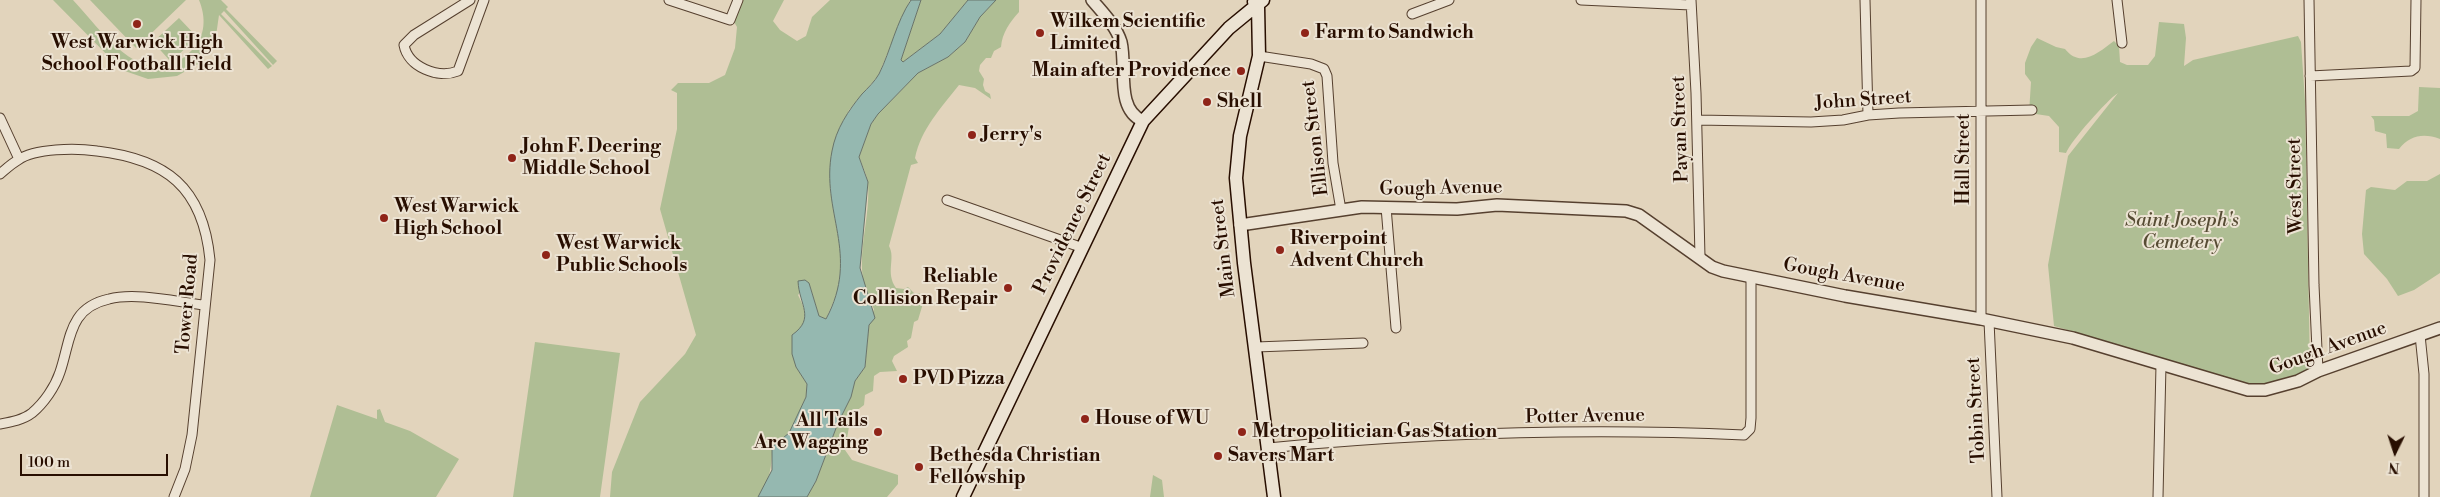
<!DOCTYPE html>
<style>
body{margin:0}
#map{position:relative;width:2440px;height:497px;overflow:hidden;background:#e2d4bc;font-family:"Libre Bodoni",serif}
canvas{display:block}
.north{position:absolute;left:2370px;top:427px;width:50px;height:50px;-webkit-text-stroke:4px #ece3d3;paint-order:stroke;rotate:184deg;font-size:14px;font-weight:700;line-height:20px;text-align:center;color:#280e00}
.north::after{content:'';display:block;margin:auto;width:18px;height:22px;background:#280e00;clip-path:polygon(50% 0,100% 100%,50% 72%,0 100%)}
.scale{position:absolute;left:20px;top:454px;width:148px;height:22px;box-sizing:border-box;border:2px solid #280e00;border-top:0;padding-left:6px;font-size:15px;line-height:18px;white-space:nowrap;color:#280e00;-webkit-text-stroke:4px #ece3d3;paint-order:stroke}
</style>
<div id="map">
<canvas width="2440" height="497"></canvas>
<div class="north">N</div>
<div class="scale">100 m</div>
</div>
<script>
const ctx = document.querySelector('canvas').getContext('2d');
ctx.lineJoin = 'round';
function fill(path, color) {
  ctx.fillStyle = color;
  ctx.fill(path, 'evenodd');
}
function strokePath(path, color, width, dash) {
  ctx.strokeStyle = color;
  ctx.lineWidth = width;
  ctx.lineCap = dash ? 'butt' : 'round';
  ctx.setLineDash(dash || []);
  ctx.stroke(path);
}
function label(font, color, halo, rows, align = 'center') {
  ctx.font = font + ' "Libre Bodoni",serif';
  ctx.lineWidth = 4;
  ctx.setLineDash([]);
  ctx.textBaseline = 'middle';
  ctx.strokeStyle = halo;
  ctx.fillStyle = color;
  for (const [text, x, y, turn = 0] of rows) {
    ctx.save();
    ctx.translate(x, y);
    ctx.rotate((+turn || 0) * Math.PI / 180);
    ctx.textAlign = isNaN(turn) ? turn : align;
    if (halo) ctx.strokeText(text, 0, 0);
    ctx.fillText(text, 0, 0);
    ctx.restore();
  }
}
fill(new Path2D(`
 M53,0H73C103,32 146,98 192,50C206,36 206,17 199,0H221L228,7L226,9L277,61L273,65L224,11L221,14L272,66L268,69L219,15L216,36L200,63L177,76L148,79L122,70Z
 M90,0H186L136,48Z
 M738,0H784L773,21L780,30L797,41L806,36L812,17L830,0H910L878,76L849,110L832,152L830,189L842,256L838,291L826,319L819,316L809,283L798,295C807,313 810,323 792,335L796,367L807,384L806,397L789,433L772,447C772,466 770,481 758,497H610L612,472L640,402L685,354L696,335L660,209L677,129V93L671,90L678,83H709L725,75L735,48L737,27L733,20Z
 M921,0H968L940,34L903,62L901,60Z
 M996,0H1019V12C1010,22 1002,33 1001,47L994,51L991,58H986L980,65L979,71L984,79L983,85L985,91L990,94L991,99L975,88L959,85C941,108 921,129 915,158L918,163L911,165L889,246C896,259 885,272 896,288L904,289L908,287L914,293L924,294V300L918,320L914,322L911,338L907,341L908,347L894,356L892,361L897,371L880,372L874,376L873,391L865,395L864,405L851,415L845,450L852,460L898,475V484L887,497H807L816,481L838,423L851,397L855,381L865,367L869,325L874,309C849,267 871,228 868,183C867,175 862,165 859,157L871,124L878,114L918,73L948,57L965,42L980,17Z
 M179,18L197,37L171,62L153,42Z
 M2159,22L2184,24L2186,38L2184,66L2193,60L2298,36L2301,42L2305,101L2310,370L2264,388L2054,326L2048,265L2068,156L2118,93C2107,100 2071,141 2066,153L2059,152V127L2049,116L2029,113L2031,82L2025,74V63L2031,47L2037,38L2056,47L2065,49C2081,69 2099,52 2114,41L2119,46L2120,62L2127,65H2148L2155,56Z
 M2419,87L2440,88V139C2424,133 2410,135 2399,149L2387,148L2386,134L2375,131L2374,120L2371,116H2409L2418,111Z
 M2440,174V273L2414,290L2398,296L2387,279L2364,254L2362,234L2366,190L2371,187L2395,190L2407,181H2427Z
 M535,342L620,353L600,497H513Z
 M337,405L377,419V410L380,409L385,422L410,431L459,459L436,497H310Z
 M1153,475L1162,480L1164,497H1150Z`), '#afbe94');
const water = new Path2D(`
 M911,0H921L901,60L903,62L940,34L968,0H996L980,17L965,42L948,57L918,73L878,114L871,124L859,157L868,182L860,268L875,318L869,325L865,367L855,381L851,397L838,423L816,481L807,497H758L772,470V447L789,433L806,397L807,384L796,367L792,354V335C816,318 799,305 798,281L805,280L809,283L819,316L826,319C861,254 820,212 832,151C836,129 848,111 862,94C868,88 875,81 879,74C891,50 896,22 911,0Z`);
fill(water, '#95b8b0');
strokePath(water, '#69746a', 1);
const minor = new Path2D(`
 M470,0L414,35L404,45C408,67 438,79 458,71L484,0
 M669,0L730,20L738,0
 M1581,0L1691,5
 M1691,0L1696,93L1700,257
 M1865,0L1868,115
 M1981,0V319
 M2117,0L2122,43
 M2309,0L2314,285L2318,371
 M1412,14L1449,0
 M1259,56L1311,64L1324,69L1327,76L1333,163L1341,210
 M2310,76L2411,71L2415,68L2416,0
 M0,118L19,159
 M1697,120L1811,122L1843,120L1868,115L1899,113L2032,110
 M0,174C6,169 11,164 18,160C35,148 76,148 97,151C166,159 203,187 210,260L192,435L185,469L174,497
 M947,200L1083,248
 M1386,207L1396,328
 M1989,321L1997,497
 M2420,335L2424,374V497
 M1256,347L1363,343
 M0,424C11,422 23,420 32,413C44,403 55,387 60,372C71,340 68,308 109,299C136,292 177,302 204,305
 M1268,448C1426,433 1586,428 1744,435L1750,429L1751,418V278
 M2158,497L2161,365`);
const tertiary = new Path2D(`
 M1092,0C1103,13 1116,26 1121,42C1127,67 1115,109 1143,121
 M1240,225L1362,207L1457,209L1497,205L1626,211L1639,215L1712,267L1723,271L1845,296L1981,319L2073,338L2248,390H2265L2298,381L2318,371L2440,328`);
const secondary = new Path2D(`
 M1254,2L1258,6L1259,56L1240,136L1236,178L1244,263L1274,497
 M963,497L1143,121L1229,28L1263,0`);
strokePath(minor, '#56402f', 11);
strokePath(tertiary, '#56402f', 14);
strokePath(secondary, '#280e00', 15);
strokePath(minor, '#ece3d3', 9);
strokePath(tertiary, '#ece3d3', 11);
strokePath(secondary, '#ece3d3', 12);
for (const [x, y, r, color] of [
 [137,24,5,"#8f2418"],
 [1040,33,5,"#8f2418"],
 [1305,33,5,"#8f2418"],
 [1241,71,5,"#8f2418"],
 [1207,102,5,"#8f2418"],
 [972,135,5,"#8f2418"],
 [512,158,5,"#8f2418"],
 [384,218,5,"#8f2418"],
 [1280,250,5,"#8f2418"],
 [546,255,5,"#8f2418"],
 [1008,288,5,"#8f2418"],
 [903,379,5,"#8f2418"],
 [1085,419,5,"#8f2418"],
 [878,432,5,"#8f2418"],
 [1242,432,5,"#8f2418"],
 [1218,456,5,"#8f2418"],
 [919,467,5,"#8f2418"]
]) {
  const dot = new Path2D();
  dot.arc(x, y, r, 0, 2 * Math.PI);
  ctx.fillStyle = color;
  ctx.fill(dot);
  strokePath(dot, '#ece3d3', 2);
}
label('bold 19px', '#280e00', '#ece3d3', [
 ["Wilkem Scientific",1050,22],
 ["Limited",1050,44],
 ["Farm to Sandwich",1315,33],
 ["West Warwick High",137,43,"center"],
 ["School Football Field",137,65,"center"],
 ["Main after Providence",1231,71,"right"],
 ["Shell",1217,102],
 ["Jerry's",982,135],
 ["John F. Deering",522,147],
 ["Middle School",522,169],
 ["West Warwick",394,207],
 ["High School",394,229],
 ["Riverpoint",1290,239],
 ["Advent Church",1290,261],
 ["West Warwick",556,244],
 ["Public Schools",556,266],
 ["Reliable",998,277,"right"],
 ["Collision Repair",998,299,"right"],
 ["PVD Pizza",913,379],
 ["House of WU",1095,419],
 ["All Tails",868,421,"right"],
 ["Are Wagging",868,443,"right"],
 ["Metropolitician Gas Station",1252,432],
 ["Bethesda Christian",929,456],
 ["Fellowship",929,478],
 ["Savers Mart",1228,456]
], 'left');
label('19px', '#280e00', '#ece3d3', [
 ["John Street",1863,101,-4],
 ["Payan Street",1681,129,-92],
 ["Ellison Street",1316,138,-97],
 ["Hall Street",1964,159,-90],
 ["West Street",2296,186,-91],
 ["Gough Avenue",1441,189,-1],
 ["Providence Street",1073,224,-64],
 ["Main Street",1224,248,-97],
 ["Gough Avenue",1844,276,10],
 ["Tower Road",188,304,-85],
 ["Gough Avenue",2328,349,-20],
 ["Tobin Street",1977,410,-93],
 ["Potter Avenue",1585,417,-1]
]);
label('italic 19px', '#574c34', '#ece3d3', [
 ["Saint Joseph's",2182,221],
 ["Cemetery",2182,243]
]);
</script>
